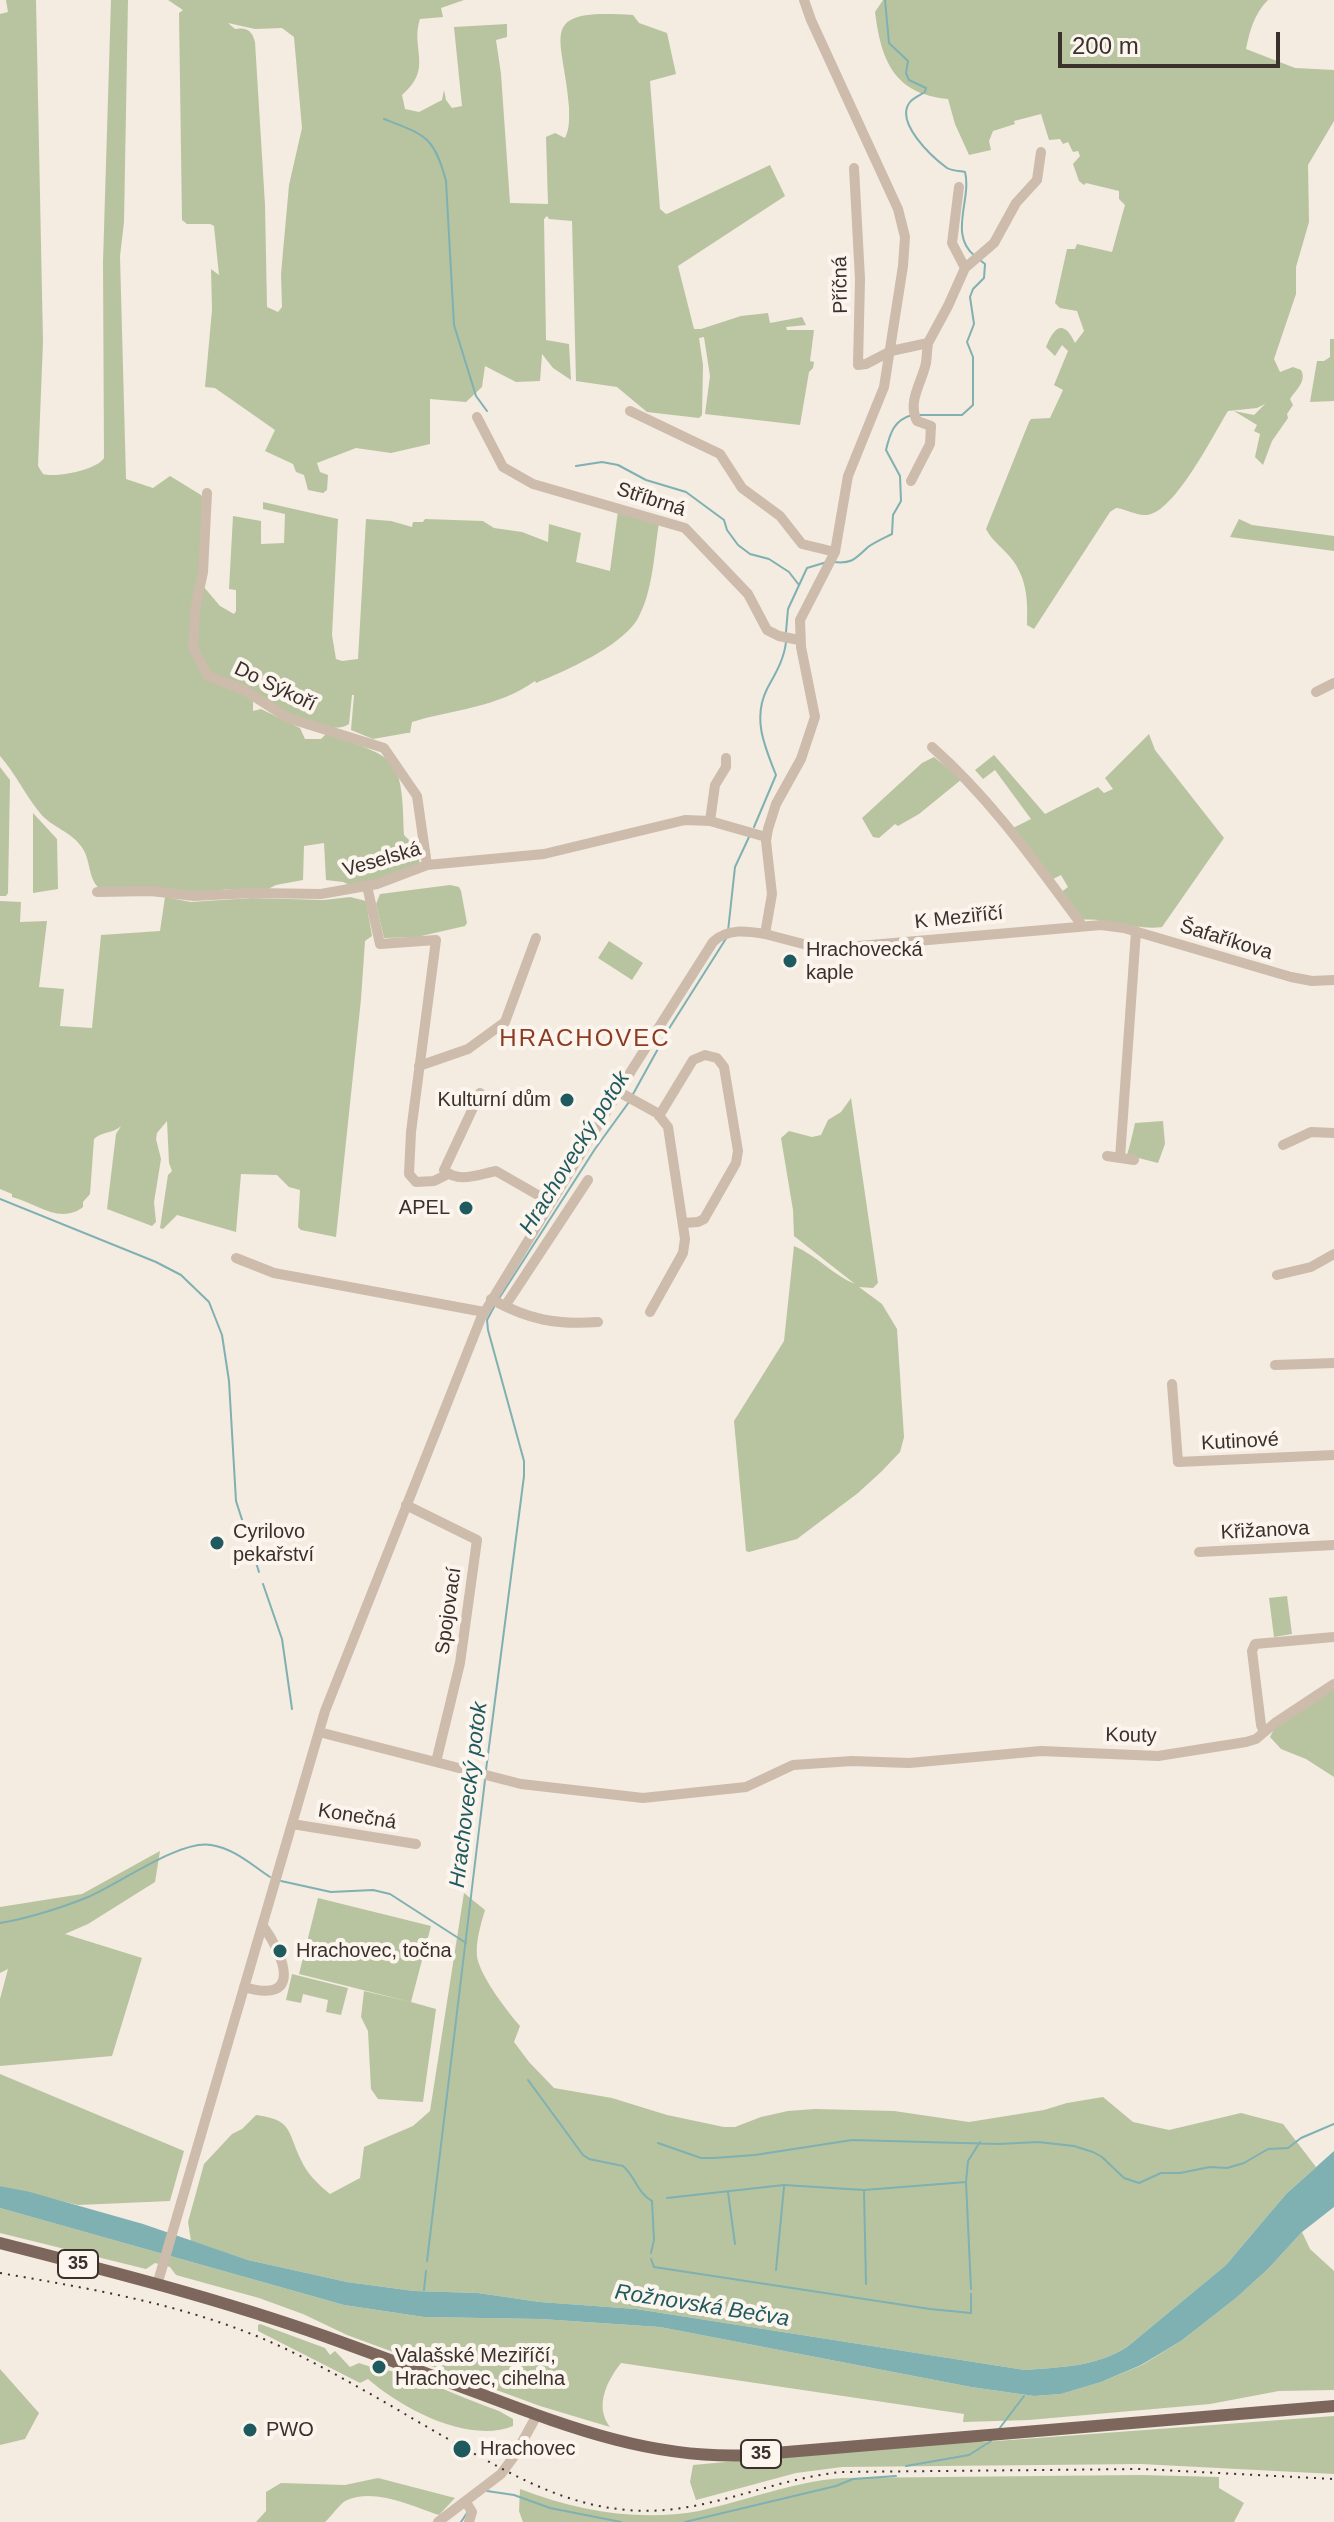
<!DOCTYPE html>
<meta charset="utf-8">
<style>
body{margin:0}
#map{position:relative;width:1334px;height:2522px;overflow:hidden;background:#f4ebe1;font-family:Arial,sans-serif}
canvas{display:block}
.scale{position:absolute;left:1058px;top:32px;width:222px;height:36px;box-sizing:border-box;border:4px solid #3b302b;border-top:0;padding-left:10px;font-size:24px;line-height:28px;white-space:nowrap;color:#3b302b;-webkit-text-stroke:6px #fbf5ee;paint-order:stroke}
</style>
<div id="map">
<canvas width="1334" height="2522"></canvas>
<div class="scale">200 m</div>
</div>
<script>
const ctx = document.querySelector('canvas').getContext('2d');
ctx.lineJoin = 'round';
function fill(path, color) {
  ctx.fillStyle = color;
  ctx.fill(path, 'evenodd');
}
function strokePath(path, color, width, dash) {
  ctx.strokeStyle = color;
  ctx.lineWidth = width;
  ctx.lineCap = dash ? 'butt' : 'round';
  ctx.setLineDash(dash || []);
  ctx.stroke(path);
}
function label(font, color, halo, rows, align = 'center') {
  ctx.font = font + ' Arial,sans-serif';
  ctx.lineWidth = 8;
  ctx.setLineDash([]);
  ctx.textBaseline = 'middle';
  ctx.strokeStyle = halo;
  ctx.fillStyle = color;
  for (const [text, x, y, turn = 0] of rows) {
    ctx.save();
    ctx.translate(x, y);
    ctx.rotate((+turn || 0) * Math.PI / 180);
    ctx.textAlign = isNaN(turn) ? turn : align;
    if (halo) ctx.strokeText(text, 0, 0);
    ctx.fillText(text, 0, 0);
    ctx.restore();
  }
}
fill(new Path2D(`
 M6,0H36L43,342L38,466L43,474C56,478 97,470 104,458L103,262L111,0H128L124,222L120,256L126,479L153,488L170,476L201,495L205,503L203,586L220,606L234,614L236,611V590L229,589L233,516L261,521V544L284,543L285,514L263,509V502L338,519L332,635L336,659L342,661L358,659L366,519L391,521L412,527L413,522H423L425,519L483,521L494,528L522,532L548,542L549,524L581,533L576,562L610,571L618,511L659,523C654,553 653,593 637,620C620,647 565,671 536,683L535,681C497,708 454,709 412,722L410,733H407L373,739L351,730L354,695H352L349,724C326,739 275,706 253,694V711L261,709L300,728L305,739H321L326,734C399,758 402,757 404,835L416,847L420,864L415,868L354,887L343,882L326,880L324,843L304,846L303,880L276,885L264,891L227,889L205,893L100,889C88,879 91,862 83,849C72,831 52,828 40,813C25,795 16,774 0,756V14L8,12Z
 M168,0H464L441,8L443,17L420,19C410,49 434,68 402,95L405,109L419,112L442,100L444,90L446,100L452,108L462,106L454,27L507,24V37L496,40L501,74L510,203L548,204L546,137L555,133L565,138C570,128 569,118 569,107C564,35 533,8 633,15L639,23L667,33L676,74L650,81L660,209L666,214L669,213L770,165L785,196L678,266L694,329H701L741,316L768,313L770,323L802,317L806,325L786,327L787,330H814L810,361L814,362L813,368L809,372L800,425L705,414L710,376L704,337L699,338L703,365L702,415L699,418L647,412L617,387L576,381L572,221L549,219L547,216L544,219L546,340L569,344L571,380L553,368L542,354L540,381L516,382L485,366L482,387L466,402L430,399V444L391,453L356,448L317,463L320,472L328,475L327,490L323,493L308,490L304,475L296,472L293,464L265,451L275,430L215,388L205,387L212,310L211,269L219,275L214,226L210,224H187L182,220L179,13L183,10ZM228,23L255,29L282,28L294,37L302,128L289,185L281,274L282,307L278,312L267,307L265,205L255,42C252,30 246,27 235,29Z
 M883,0H1268C1254,14 1250,30 1246,49L1295,68L1334,70V121L1308,165L1309,222L1296,267V294L1274,359L1280,372L1293,367L1301,370C1307,381 1296,390 1290,399L1293,405L1287,414L1288,418L1272,441L1263,465L1255,457L1260,434L1254,431L1257,425L1234,411L1254,415L1265,404L1257,408L1228,411C1213,435 1175,512 1147,515C1136,516 1127,509 1116,508L1110,512L1034,629L1027,625C1028,600 1027,578 1011,558C1003,548 992,541 986,529L1029,422L1031,419L1050,418L1063,390L1054,385L1068,351L1062,345L1055,356L1046,347C1054,326 1064,319 1075,343L1084,331L1077,311L1060,308L1055,303L1067,249H1075L1077,244L1112,252L1125,205L1119,199V191L1086,183L1084,185L1079,181L1073,164L1080,156L1078,151L1073,152L1068,142L1063,144L1060,139L1049,140L1041,114L1014,121L1015,124L993,131L989,141L991,150L969,155L955,124L948,99C894,94 881,60 875,12Z
 M1330,339H1334V401L1310,402L1317,361H1324L1330,357Z
 M1239,519L1252,525L1334,536V551L1230,537Z
 M1149,734L1155,750L1224,838L1162,927C1136,931 1108,917 1079,920L1060,893L1068,887L1061,875L1051,880L1013,828L1031,819L995,770L983,779L975,770L994,755L1045,814L1098,787L1104,793L1113,789L1105,778Z
 M934,757L962,779L919,814L898,826L895,824L879,838L873,837L862,818L922,763Z
 M0,767L10,780L8,893L6,896H0Z
 M33,813L57,839L58,889L33,893Z
 M450,885L459,887L461,891L467,923L465,926L417,937L384,938L376,904L380,894Z
 M165,897L191,902L252,898L324,900L350,897L366,901L372,936L365,941L361,999L336,1237L301,1230L298,1227L300,1190L289,1187L277,1175L241,1174L236,1232L177,1215L163,1229L160,1228L168,1175L172,1171L169,1163L167,1121L157,1133L156,1139L161,1159L154,1202L156,1222L152,1226L107,1209L116,1134L121,1126C113,1134 102,1131 94,1139L90,1194L83,1202V1207C60,1225 36,1203 12,1197V1194L0,1189V901L21,902L20,922L47,921L39,987L64,989L60,1026L92,1028L101,935L160,931Z
 M609,941L643,963L632,980L598,958Z
 M851,1098L878,1283L873,1288L859,1287L882,1304L897,1329L904,1437L900,1452L882,1471L858,1493L797,1539L749,1552L746,1551L734,1421L784,1341L794,1246C816,1255 833,1275 855,1284L794,1236L793,1210L781,1138L789,1131L812,1137L821,1135L828,1120L841,1112Z
 M1163,1121L1165,1144L1158,1163L1127,1155C1130,1145 1133,1133 1135,1123Z
 M1287,1596L1292,1634L1274,1637L1269,1598Z
 M1334,1689V1777L1306,1759L1281,1749L1270,1737L1274,1729Z
 M160,1851L155,1882L88,1924L65,1934L142,1958L112,2056L0,2066V1999L8,1969L0,1973V1907L82,1894Z
 M464,1893L485,1910C481,1924 474,1946 478,1961C484,1981 507,2011 520,2026L514,2042L529,2062L554,2088L612,2098L667,2115L724,2127H735L761,2117L788,2111L815,2109L894,2111L969,2122L1044,2110L1067,2103L1103,2097L1133,2122L1169,2130L1241,2113L1283,2124L1316,2167L1286,2194L1226,2265L1127,2347C1096,2367 1061,2367 1025,2370L636,2309L540,2302L478,2293L414,2291L347,2282L248,2260L191,2241L188,2222L204,2164L232,2134L242,2129L256,2115C293,2120 287,2131 301,2160C307,2174 318,2184 330,2194L360,2178L364,2147L413,2126L430,2111Z
 M318,1898L431,1926L411,2002L436,2009L423,2102L378,2099L371,2089L368,2031L361,2017L364,1991L411,2002L299,1974Z
 M292,1974L348,1988L341,2015L326,2012L328,2000L303,1994L301,2003L286,2000Z
 M0,2074L184,2151L170,2201L78,2205L0,2186Z
 M0,2208L344,2305L424,2317L541,2319L660,2327L971,2387L1034,2396L1061,2394L1101,2382L1142,2365L1181,2341L1236,2298L1268,2269L1302,2232L1310,2249L1334,2271V2390L1279,2391L1210,2404L1029,2420L963,2422L964,2414L621,2363C607,2381 594,2406 610,2427L540,2406L347,2335L303,2314L259,2298L176,2275L170,2267L155,2263L146,2269L0,2233Z
 M260,2324L325,2348L330,2355L335,2351L350,2367L359,2363C375,2369 390,2370 406,2375C438,2386 468,2400 499,2411L513,2419V2426C469,2444 402,2409 368,2379L360,2383L258,2331V2325Z
 M0,2369L39,2413L25,2439L0,2445V2476Z
 M1334,2416V2474L1141,2464L842,2467L796,2473L696,2500L690,2482L693,2465L979,2439L983,2442Z
 M1141,2475L1219,2477V2488L1244,2503L1234,2522H523L519,2511L520,2489C578,2511 638,2522 699,2511C748,2500 792,2482 842,2478Z
 M378,2478L455,2498L439,2515C412,2506 375,2488 347,2500C339,2504 332,2516 325,2522H256L266,2511V2492L281,2483L345,2485Z`), '#b8c4a0');
fill(new Path2D(`
 M1334,2151V2207L1302,2232L1268,2269L1236,2298L1181,2341L1141,2365L1101,2382L1061,2394L1034,2396L971,2387L660,2327L541,2319L424,2317L344,2305L0,2208V2186L30,2192L143,2224L248,2260L347,2282L414,2291L478,2293L540,2302L636,2309L1025,2370C1061,2367 1096,2367 1127,2347L1226,2265L1286,2194Z`), '#7fb0b2');
strokePath(new Path2D(`
 M885,0L889,43L908,61L906,73L909,80L926,88L925,92C920,95 913,98 910,102C894,122 932,157 947,168C952,171 959,171 965,172C972,199 948,235 975,256
 M384,119C425,135 434,136 446,181L454,325L476,396L487,411
 M919,415H962L973,405V357L967,342L974,324L970,297L973,289L984,278L985,264L980,260
 M576,466L602,462L618,465L646,480L686,492L724,520L727,530L738,545L750,554L769,559L789,572L799,585
 M834,562C852,564 855,559 868,547C875,542 884,538 892,534L893,515L901,501L900,476L886,450C890,433 894,420 912,415
 M786,632L788,609L807,568L827,562
 M754,827L776,775C765,747 752,719 767,689C775,674 784,660 786,642
 M728,931L735,867L749,837
 M632,1096L670,1027L727,937
 M0,1199L156,1262L181,1275L209,1302L222,1335L229,1381L236,1501L259,1572
 M498,1300L595,1149L629,1102
 M263,1584L282,1639L292,1709
 M486,1770L524,1476V1461L488,1330L487,1320L495,1305
 M281,1881L331,1892L373,1890L390,1894L466,1943
 M0,1923C26,1919 64,1907 88,1897C119,1884 179,1840 211,1845C233,1848 252,1865 270,1877
 M528,2080L583,2155L589,2159L623,2166C635,2176 638,2194 652,2201L654,2240L651,2253
 M658,2143L701,2158H714L755,2155L852,2140L999,2144L1038,2142L1074,2146L1093,2152L1102,2157L1124,2178L1139,2183L1161,2173H1180L1210,2167L1227,2168L1244,2163L1268,2149L1288,2148L1301,2138L1334,2124
 M864,2190L866,2284
 M728,2192L735,2244
 M667,2198L784,2185L864,2190L966,2182
 M651,2259L654,2267L930,2309L971,2313V2294
 M427,2261L485,1780
 M776,2270L784,2187
 M971,2289L966,2182L968,2161L980,2142
 M424,2290L426,2271
 M999,2429L1024,2396
 M906,2466L969,2455L991,2441
 M487,2491L514,2495L550,2508L621,2522
 M461,2522L467,2513
 M685,2522L836,2486L853,2479L896,2476`), '#7fb0b2', 2);
strokePath(new Path2D(`
 M854,168L860,279L858,365L866,364L891,351L928,343L948,306L965,268L994,243L1016,203L1037,180L1041,152
 M959,187L952,243L965,268
 M630,411L720,454L742,488L780,516L802,544L835,552
 M477,417L503,467L533,484L685,528L748,594L767,630L779,636L799,640
 M911,481L930,444L931,426L917,421C907,402 922,382 926,363C927,356 927,349 928,343
 M207,493L203,572L195,610L193,648L208,676L244,690L288,718L384,748L417,796L427,865
 M1316,692L1334,683
 M932,747C991,799 1035,862 1081,924
 M710,821L715,785L726,767V758
 M367,886L380,944L436,940L411,1132L409,1174L416,1182L434,1181L448,1174
 M97,892L151,891L194,896L251,893L321,894L377,884L427,865L544,854L685,820L710,821L766,837
 M765,934L811,946L836,948L1101,925L1124,928L1291,977L1312,981L1334,980
 M419,1066L468,1049L505,1022L536,938
 M619,1092L657,1113L668,1127L685,1239L683,1253L650,1312
 M480,1093L444,1170C459,1184 479,1174 496,1171L550,1202
 M659,1116L693,1060L705,1055L717,1058L724,1067L738,1151L736,1163L704,1219L698,1222L683,1223
 M1283,1145L1311,1132L1334,1133
 M1107,1156L1134,1160
 M1120,1158L1136,931
 M236,1258L274,1273L484,1312
 M1277,1275L1311,1267L1334,1254
 M491,1299C529,1320 556,1325 598,1322
 M505,1306L588,1180
 M1275,1365L1334,1363
 M1172,1384L1178,1462L1334,1455
 M406,1505L477,1540L460,1663L436,1762
 M1199,1552L1334,1545
 M319,1732L521,1784L643,1798L746,1787L793,1765L852,1761L909,1763L1041,1751L1158,1756L1246,1742L1256,1739L1275,1723L1334,1684
 M1264,1732L1261,1725L1252,1651L1255,1644L1334,1637
 M292,1824L416,1844
 M244,1987C304,2005 284,1955 263,1926
 M157,2285L325,1711L481,1318L633,1068L713,942C727,928 747,931 765,934L772,894L766,841L768,829L776,804L801,759L815,717L801,647L800,620L835,552L848,476L884,387L903,266L905,237L898,209L811,20L804,0
 M466,2502L472,2512L469,2522
 M438,2522L501,2474L515,2455L537,2415`), '#cdbbac', 10);
strokePath(new Path2D(`
 M0,2243C110,2271 220,2299 327,2337C380,2356 433,2376 486,2396C573,2429 657,2460 751,2455L1334,2406`), '#7d675c', 12);
strokePath(new Path2D(`
 M0,2273C98,2290 195,2306 286,2349C344,2377 399,2411 455,2443C511,2474 563,2505 628,2510C701,2517 769,2479 842,2472L1141,2469L1334,2479`), '#3b302b', 2, [2, 6]);
for (const [x, y, r, color] of [
 [790,961,8,"#1f5a5e"],
 [567,1100,8,"#1f5a5e"],
 [466,1208,8,"#1f5a5e"],
 [217,1543,8,"#1f5a5e"],
 [280,1951,8,"#1f5a5e"],
 [379,2367,8,"#1f5a5e"],
 [250,2430,8,"#1f5a5e"],
 [462,2449,10,"#1f5a5e"]
]) {
  const dot = new Path2D();
  dot.arc(x, y, r, 0, 2 * Math.PI);
  ctx.fillStyle = color;
  ctx.fill(dot);
  strokePath(dot, '#fbf5ee', 3);
}
for (const [x, y, w] of [
 [78,2264,40],
 [761,2454,40]
]) {
  const box = new Path2D();
  box.roundRect(x - w / 2, y - 14, w, 28, 6);
  ctx.fillStyle = '#fbf5ee';
  ctx.fill(box);
  strokePath(box, '#3b302b', 2);
}
label('bold 18px', '#3b302b', null, [
 ["35",78,2264],
 ["35",761,2454]
]);
label('20px', '#3b302b', '#fbf5ee', [
 ["Příčná",841,285,-91],
 ["Stříbrná",651,500,18],
 ["Do Sýkoří",275,687,26],
 ["Veselská",382,860,-16],
 ["K Meziříčí",959,918,-6],
 ["Šafaříkova",1226,940,17],
 ["Kutinové",1240,1442,-3],
 ["Křižanova",1265,1531,-3],
 ["Spojovací",449,1611,-82],
 ["Kouty",1131,1736,1],
 ["Konečná",357,1817,9]
]);
label('20px', '#3b302b', '#fbf5ee', [
 ["Hrachovecká",806,950],
 ["kaple",806,973],
 ["Kulturní dům",551,1100,"right"],
 ["APEL",450,1208,"right"],
 ["Cyrilovo",233,1532],
 ["pekařství",233,1555],
 ["Hrachovec, točna",296,1951],
 ["Valašské Meziříčí,",395,2356],
 ["Hrachovec, cihelna",395,2379],
 ["PWO",266,2430],
 ["Hrachovec",480,2449]
], 'left');
label('italic 22px', '#1f5a5e', '#fbf5ee', [
 ["Hrachovecký potok",575,1153,-58],
 ["Hrachovecký potok",469,1795,-83],
 ["Rožnovská Bečva",702,2306,9]
]);
ctx.letterSpacing = '2px';
label('24px', '#8c3b22', '#fbf5ee', [
 ["HRACHOVEC",585,1039]
]);
ctx.letterSpacing = '0px';
</script>
